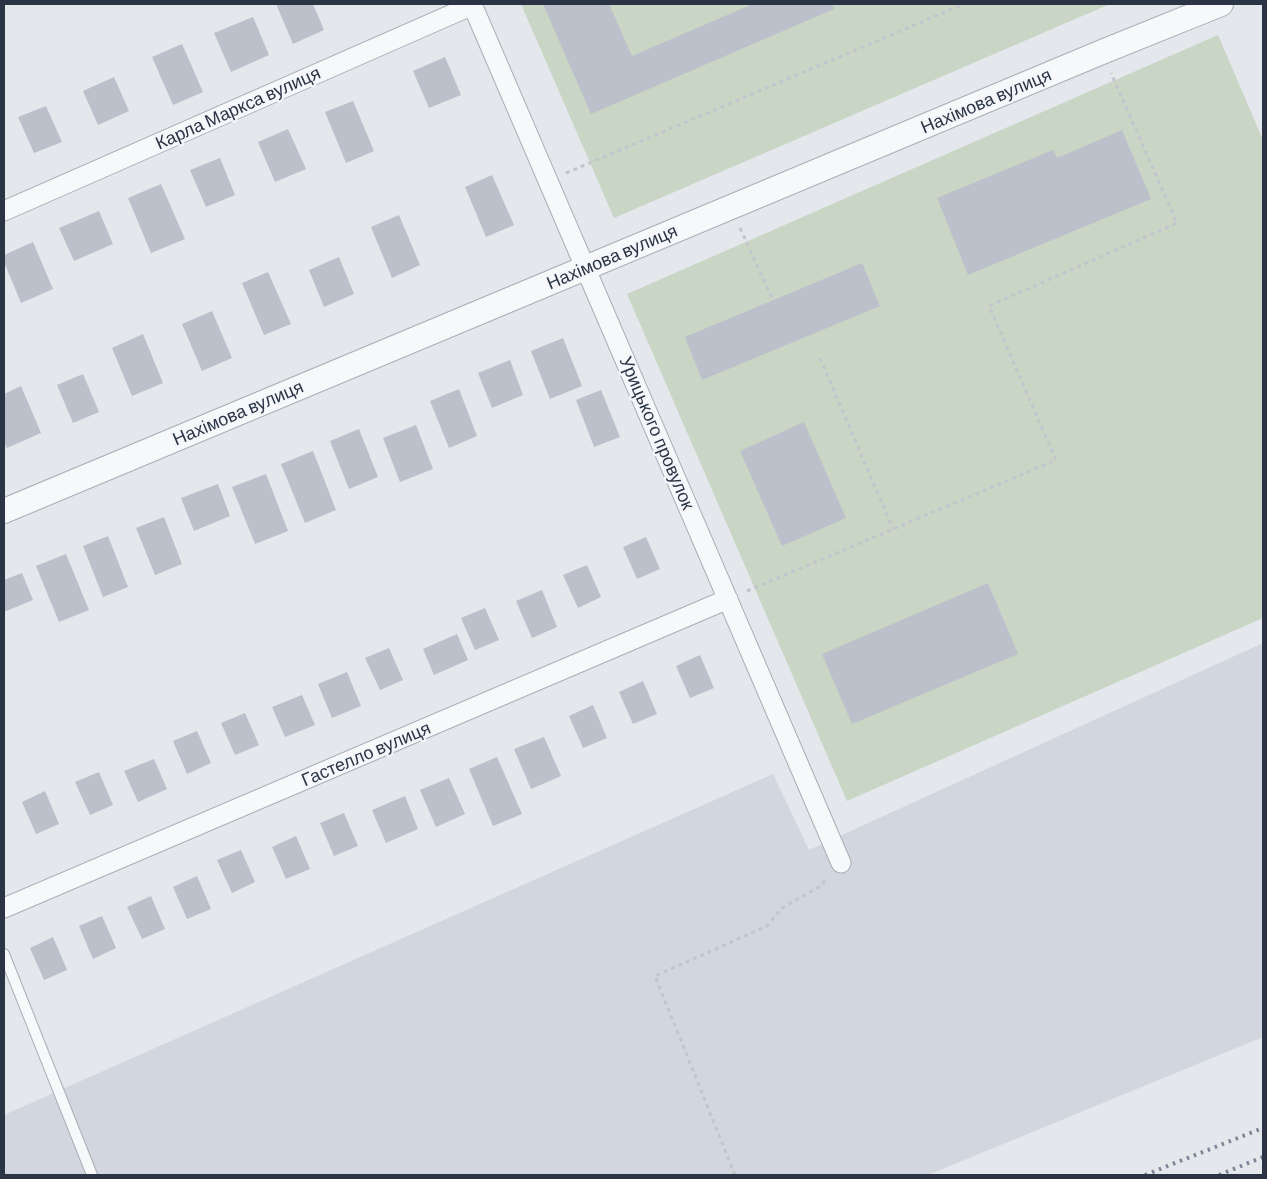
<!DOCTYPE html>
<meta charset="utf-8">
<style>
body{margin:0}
#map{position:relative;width:1267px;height:1179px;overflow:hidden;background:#e4e7ec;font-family:Barlow,sans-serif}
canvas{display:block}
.frame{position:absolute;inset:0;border:5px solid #2b3445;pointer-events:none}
</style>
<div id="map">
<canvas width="1267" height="1179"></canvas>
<div class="frame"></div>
</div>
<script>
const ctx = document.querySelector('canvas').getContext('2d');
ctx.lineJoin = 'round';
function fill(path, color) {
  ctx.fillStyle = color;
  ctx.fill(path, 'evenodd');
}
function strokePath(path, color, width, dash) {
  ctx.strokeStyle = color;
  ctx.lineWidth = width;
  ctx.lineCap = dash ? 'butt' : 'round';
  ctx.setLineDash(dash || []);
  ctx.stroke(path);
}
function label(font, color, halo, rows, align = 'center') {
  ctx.font = font + ' Barlow,sans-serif';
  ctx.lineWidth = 4.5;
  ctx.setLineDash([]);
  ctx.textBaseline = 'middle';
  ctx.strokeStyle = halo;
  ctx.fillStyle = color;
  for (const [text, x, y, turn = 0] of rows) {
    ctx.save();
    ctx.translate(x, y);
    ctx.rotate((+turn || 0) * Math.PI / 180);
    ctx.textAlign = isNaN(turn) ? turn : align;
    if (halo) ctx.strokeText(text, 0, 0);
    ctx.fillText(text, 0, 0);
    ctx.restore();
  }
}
fill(new Path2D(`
 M1263,643V1037L928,1175H4V1115L773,774L809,850Z`), '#d2d6de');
fill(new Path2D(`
 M521,4H1110L614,218Z
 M1218,35L1263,140V618L847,801L627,294Z`), '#c9d6c5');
fill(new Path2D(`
 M276,4H313L324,30L293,44Z
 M543,4H609L632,56L753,4H832L834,9L591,114Z
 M253,17L269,55L231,72L214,33Z
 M182,44L203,92L173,105L152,57Z
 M445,57L461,95L429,108L413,71Z
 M114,77L129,111L98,125L83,91Z
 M353,101L374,151L346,163L325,112Z
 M46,106L62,142L34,153L18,117Z
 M288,129L306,169L275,182L258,142Z
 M1122,130L1151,199L968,275L937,198L1053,150L1057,158Z
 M220,158L235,195L206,207L190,170Z
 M492,175L514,225L486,237L465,187Z
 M161,184L185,239L151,253L128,198Z
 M99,211L113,244L74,261L59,228Z
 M399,215L420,265L392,278L371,227Z
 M33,242L53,289L21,303L4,262V255Z
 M339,257L354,294L324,307L309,270Z
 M862,263L880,306L702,380L685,337Z
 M268,272L291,324L264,335L242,283Z
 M212,311L232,358L202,371L182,324Z
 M143,334L163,383L132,396L112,348Z
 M563,338L582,386L550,399L531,351Z
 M510,360L523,395L492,408L478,373Z
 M83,374L99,412L73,423L57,385Z
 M21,386L41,433L7,448L4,442V394Z
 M459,389L477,436L449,448L430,401Z
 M601,390L620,437L594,447L576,400Z
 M804,422L846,518L782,546L740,451Z
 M416,425L433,469L400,482L383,438Z
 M359,429L378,477L349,489L330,441Z
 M313,451L336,510L305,523L281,464Z
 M266,474L288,531L255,544L232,487Z
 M218,484L230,516L194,531L181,498Z
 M164,517L182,564L155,575L136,528Z
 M108,536L128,587L103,597L83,546Z
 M646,537L660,569L637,579L623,547Z
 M66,554L89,610L59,622L36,566Z
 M587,565L601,597L578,608L563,575Z
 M22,573L33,600L4,612V580Z
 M988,583L1018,654L852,724L822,654Z
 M542,590L557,627L532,638L516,601Z
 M485,608L499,640L475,650L461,618Z
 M457,634L468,660L434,675L423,649Z
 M389,648L403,680L380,690L365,658Z
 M700,655L714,688L690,698L676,666Z
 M347,672L361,706L332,718L318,684Z
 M643,681L657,714L633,724L619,692Z
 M302,695L315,725L285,737L272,707Z
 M593,705L607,738L583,748L569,716Z
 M245,713L259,745L235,755L221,723Z
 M197,731L211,763L187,774L173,741Z
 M544,737L561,776L531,789L514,749Z
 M497,757L522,814L493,826L469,769Z
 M154,759L167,789L138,802L124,771Z
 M99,772L113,805L90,815L75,782Z
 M449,778L465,814L436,827L420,790Z
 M45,791L59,824L36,834L22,802Z
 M405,796L418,829L386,843L372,810Z
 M344,813L358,846L334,856L320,823Z
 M296,836L310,869L286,879L272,847Z
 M241,850L255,882L232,893L217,860Z
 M197,876L211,909L187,919L173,887Z
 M151,896L165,929L142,939L127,907Z
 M102,916L116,948L93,959L79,926Z
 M53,937L67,970L44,980L30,948Z`), '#bbc0ca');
const service = new Path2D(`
 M4,954L92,1175`);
const minor = new Path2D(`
 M472,4L841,863
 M4,211L473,5
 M4,908L728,599`);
const tertiary = new Path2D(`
 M4,511L1102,52L1221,4`);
strokePath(service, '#a9aeb7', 12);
strokePath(minor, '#a9aeb7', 21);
strokePath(tertiary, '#a9aeb7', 26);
strokePath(new Path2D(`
 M566,173L964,4
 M740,228L773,300
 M820,358L893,529
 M747,591L1056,460L989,306L1177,223L1111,73
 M735,1175L655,976L767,926L782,908L821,886L827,878`), '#c2c5cb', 3, [4, 4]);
strokePath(service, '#f7f8fa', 10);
strokePath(minor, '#f7f8fa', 19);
strokePath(tertiary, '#f7f8fa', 24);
strokePath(new Path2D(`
 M1145,1175L1263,1128
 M1219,1175L1263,1157`), '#7d8696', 4, [2.5, 5]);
label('18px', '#2b3445', '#f4f6f9', [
 ["Нахімова вулиця",986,101,-23],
 ["Карла Маркса вулиця",238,108,-24],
 ["Нахімова вулиця",612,257,-23],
 ["Нахімова вулиця",238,413,-23],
 ["Урицького провулок",657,433,67],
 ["Гастелло вулиця",366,754,-23]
]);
</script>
